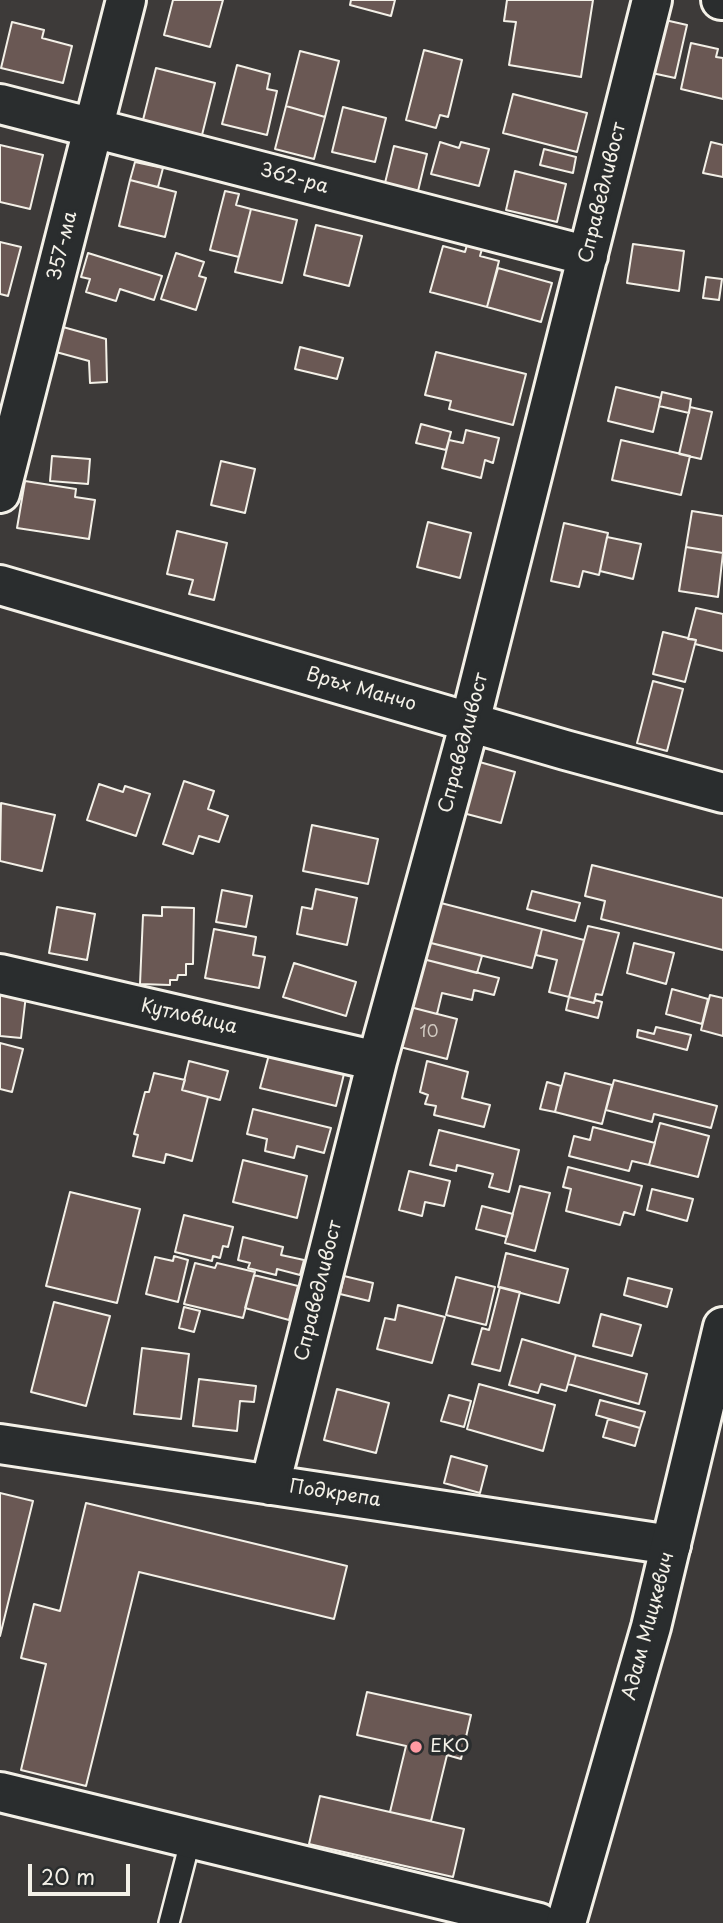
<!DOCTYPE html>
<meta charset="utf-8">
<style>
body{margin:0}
#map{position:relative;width:723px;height:1923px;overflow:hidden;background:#3d3a39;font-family:"Playpen Sans",sans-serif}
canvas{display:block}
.scale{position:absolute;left:28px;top:1864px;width:102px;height:32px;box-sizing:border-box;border:4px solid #f4f1e8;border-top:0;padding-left:9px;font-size:21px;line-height:24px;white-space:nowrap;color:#f4f1e8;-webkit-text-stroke:5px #2a2d2e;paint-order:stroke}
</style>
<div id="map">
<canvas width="723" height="1923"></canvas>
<div class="scale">20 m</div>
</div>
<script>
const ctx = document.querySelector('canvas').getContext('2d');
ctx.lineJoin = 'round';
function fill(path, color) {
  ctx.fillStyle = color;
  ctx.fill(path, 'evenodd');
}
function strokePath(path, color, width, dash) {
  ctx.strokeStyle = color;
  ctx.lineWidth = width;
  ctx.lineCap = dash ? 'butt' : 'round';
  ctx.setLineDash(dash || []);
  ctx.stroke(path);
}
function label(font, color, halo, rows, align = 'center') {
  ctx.font = font + ' "Playpen Sans",sans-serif';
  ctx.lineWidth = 7;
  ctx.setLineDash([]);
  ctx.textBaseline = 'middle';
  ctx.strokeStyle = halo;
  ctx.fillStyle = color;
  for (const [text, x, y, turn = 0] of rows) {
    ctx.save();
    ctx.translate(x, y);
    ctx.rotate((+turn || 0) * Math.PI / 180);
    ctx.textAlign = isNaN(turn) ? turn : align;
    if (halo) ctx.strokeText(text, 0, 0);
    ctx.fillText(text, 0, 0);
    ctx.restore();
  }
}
const building = new Path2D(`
 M173,0H223L210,47L164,35Z
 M351,0H395L391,16L350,5Z
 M507,0H593L581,77L509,65L516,22L504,21Z
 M665,20L687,25L675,78L652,73Z
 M12,22L44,30L42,38L72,46L63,83L1,68Z
 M691,43L718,49L716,57L723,58V99L681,89Z
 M424,50L462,60L448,117L440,115L436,128L406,120Z
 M300,51L339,61L325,117L286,106Z
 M237,65L270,74L267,89L277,91L267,135L222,124Z
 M156,68L215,83L201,139L142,124Z
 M513,94L587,113L577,152L503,133Z
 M286,106L325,117L314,159L275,149Z
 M343,107L386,118L375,162L332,152Z
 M440,142L459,148L461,142L489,149L479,186L431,174Z
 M711,142L723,145V177L703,173Z
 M0,145L43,155L30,209L0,202Z
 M394,146L427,154L418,191L385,183Z
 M544,149L576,157L573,173L540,165Z
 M135,162L163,168L158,187L130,180Z
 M515,171L566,184L557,222L506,210Z
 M130,180L176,192L165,237L119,226Z
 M225,191L239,194L236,205L251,209L239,257L210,250Z
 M251,209L297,220L282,283L235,272Z
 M316,225L362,236L349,286L304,275Z
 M0,242L21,247L8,296L0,294Z
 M633,244L684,251L679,291L627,283Z
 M467,245L482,249L480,256L499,261L487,307L430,292L443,246L465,252Z
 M88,253L162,276L154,300L120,289L116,301L86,292L90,279L81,277Z
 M176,253L204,262L199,276L206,278L196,310L161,299Z
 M498,268L552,283L541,322L487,307Z
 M706,277L722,279L719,300L703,298Z
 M63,327L106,339L107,382L90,383L89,361L56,352Z
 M300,347L343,358L337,379L295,369Z
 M436,352L526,374L513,425L449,409L451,401L425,395Z
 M616,387L661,398L653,432L608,421Z
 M662,392L691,399L689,413L659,406Z
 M690,407L712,412L701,459L679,454Z
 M421,424L451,432L446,450L416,443Z
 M466,430L499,438L493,463L485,460L481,478L442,468L449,440L463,443Z
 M621,440L690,456L681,495L612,480Z
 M52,456L90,459L88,484L50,481Z
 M221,461L255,469L245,513L211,505Z
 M25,481L76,489L75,497L95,500L89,539L17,528Z
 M692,511L723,516V553L686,547Z
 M428,522L471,533L460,578L417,567Z
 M564,523L608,533L599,575L583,571L579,587L551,581Z
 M177,531L227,543L214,600L189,594L193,580L167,574Z
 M607,537L641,544L633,579L600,571Z
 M686,547L723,553L718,597L679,591Z
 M696,608L723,614V651L695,644L696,640L688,639Z
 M663,632L696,640L685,682L653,674Z
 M653,681L683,689L667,751L637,743Z
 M476,761L515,772L501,823L463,813Z
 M184,781L214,791L208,809L228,816L219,842L199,836L193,854L163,844Z
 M99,784L123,792L125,786L150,794L136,836L87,820Z
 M1,803L55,815L42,871L0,861Z
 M312,825L378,839L368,884L303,871Z
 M592,865L723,898V950L601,919L605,901L585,896Z
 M316,889L357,898L347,945L297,934L302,907L312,909Z
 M222,890L252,896L246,927L216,922Z
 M532,891L580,903L575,921L527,909Z
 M437,902L542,929L532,968L427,942Z
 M57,907L95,914L87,960L49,953Z
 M162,907L194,908L193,964H186V975H178L177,980H170V985L140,984L143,915L162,916Z
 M588,926L619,933L602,995L596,994L594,1003L569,997Z
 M214,929L256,937L253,955L265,957L259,988L205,978Z
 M542,929L584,940L569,997L549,992L557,960L536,955Z
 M427,942L482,956L477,973L423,959Z
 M634,943L674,953L666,984L627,973Z
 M423,959L499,978L494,995L474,990L472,1000L442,993L437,1014L410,1007Z
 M294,963L356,982L346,1016L283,997Z
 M672,989L708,999L702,1024L666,1014Z
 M0,993L26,995L21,1038L0,1036Z
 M710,995L723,998V1036L701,1030Z
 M569,997L594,1003L595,1000L602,1002L598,1018L566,1010Z
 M410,1007L457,1019L447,1059L400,1047Z
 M656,1027L691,1035L687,1050L637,1037L638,1030L654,1034Z
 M0,1043L23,1049L12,1092L0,1089Z
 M270,1051L345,1070L336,1106L260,1088Z
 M189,1061L228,1071L220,1100L182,1090Z
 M427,1061L468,1072L462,1098L490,1105L484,1127L434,1115L436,1106L425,1104L428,1095L420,1092Z
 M154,1073L185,1080L182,1090L208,1097L192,1161L166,1154L164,1163L133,1156L138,1135L134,1134L145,1092H149Z
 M565,1073L612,1085L602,1124L555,1112Z
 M614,1080L717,1106L711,1128L654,1114L652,1122L606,1110Z
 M547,1082L561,1086L555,1112L540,1109Z
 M253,1109L331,1128L324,1153L297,1146L294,1158L265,1151L267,1139L247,1134Z
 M660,1123L709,1136L698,1177L649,1165Z
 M593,1127L655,1143L649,1165L632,1161L629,1171L569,1156L574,1136L590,1140Z
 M439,1130L519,1150L509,1192L489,1187L493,1174L457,1165L456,1171L430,1165Z
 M243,1160L307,1176L297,1218L233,1202Z
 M568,1167L642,1186L634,1215L624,1212L620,1225L566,1211L571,1189L563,1187Z
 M409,1171L450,1181L444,1206L425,1202L422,1216L399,1210Z
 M520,1186L550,1193L535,1251L505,1243Z
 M652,1189L693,1199L687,1221L647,1210Z
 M70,1192L140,1209L117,1303L46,1286Z
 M482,1206L513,1214L507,1237L476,1229Z
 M184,1215L233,1227L228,1247L223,1246L220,1258L213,1256L212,1261L175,1252Z
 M243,1237L283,1247L281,1255L304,1260L300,1275L277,1269L276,1275L248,1268L250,1263L238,1260Z
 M506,1253L568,1269L559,1303L498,1287Z
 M174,1256L188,1260L178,1302L146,1294L155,1257L173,1261Z
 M195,1263L215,1268L217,1263L255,1272L243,1318L184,1304Z
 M254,1275L298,1286L289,1320L245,1308Z
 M344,1276L373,1283L369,1301L340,1294Z
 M456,1277L495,1287L486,1325L446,1315Z
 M628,1278L672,1289L667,1307L624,1295Z
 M500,1287L520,1292L500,1371L472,1364L482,1328L489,1330Z
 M54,1302L110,1316L86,1406L31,1392Z
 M398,1305L445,1317L432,1363L377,1349L385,1318L395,1320Z
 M184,1307L200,1311L194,1332L179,1328Z
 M601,1314L641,1325L632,1356L593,1346Z
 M522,1339L576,1355L566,1391L541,1384L538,1393L509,1385Z
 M142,1348L189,1354L181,1419L134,1414Z
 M576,1355L647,1374L639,1404L568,1384Z
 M199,1379L256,1386L254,1402L240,1401L237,1431L193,1426Z
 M479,1384L555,1405L543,1451L467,1429Z
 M337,1389L389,1403L376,1453L324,1440Z
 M449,1395L471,1401L464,1427L441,1421Z
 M600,1400L645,1412L640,1428L596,1415Z
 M608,1419L640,1428L635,1446L603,1437Z
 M451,1456L487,1466L480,1493L444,1483Z
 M0,1493L33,1501L0,1636Z
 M86,1503L347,1566L334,1619L139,1572L86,1786L21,1770L46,1664L21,1658L34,1604L60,1611Z
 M367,1692L471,1715L461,1759L447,1755L431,1821L390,1812L406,1746L357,1735Z
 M320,1796L464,1829L453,1877L309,1844Z`);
fill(building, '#6a5854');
strokePath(building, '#f4f1e8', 2);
const service = new Path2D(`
 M169,1923L191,1838`);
const minor = new Path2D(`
 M721,0H723
 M0,104L588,256
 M0,493L126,0
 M0,585L565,750L723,793
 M0,974L377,1061
 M0,1444L671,1545
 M270,1485L377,1061L470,722L652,0
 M0,1792L539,1923`);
const tertiary = new Path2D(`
 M566,1923L651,1627L723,1327`);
strokePath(service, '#f4f1e8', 24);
strokePath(minor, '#f4f1e8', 44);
strokePath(tertiary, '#f4f1e8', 44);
strokePath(service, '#2a2d2e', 19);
strokePath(minor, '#2a2d2e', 38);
strokePath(tertiary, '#2a2d2e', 38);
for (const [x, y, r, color] of [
 [416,1747,7,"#ff9aa2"]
]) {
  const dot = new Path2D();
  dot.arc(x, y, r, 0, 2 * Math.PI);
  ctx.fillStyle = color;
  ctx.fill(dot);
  strokePath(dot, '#2a2d2e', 2.5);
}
label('16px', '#d2cbc3', null, [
 ["10",429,1033]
]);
label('19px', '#f4f1e8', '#2a2d2e', [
 ["362-ра",294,179,15],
 ["Справедливост",603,193,-76],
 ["357-ма",63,246,-76],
 ["Връх Манчо",361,690,16],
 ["Справедливост",464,743,-75],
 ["Кутловица",189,1017,13],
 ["Справедливост",319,1291,-76],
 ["Подкрепа",335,1494,9],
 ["Адам Мицкевич",649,1626,-75]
]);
label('19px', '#f4f1e8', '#2a2d2e', [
 ["EKO",430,1747]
], 'left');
</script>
